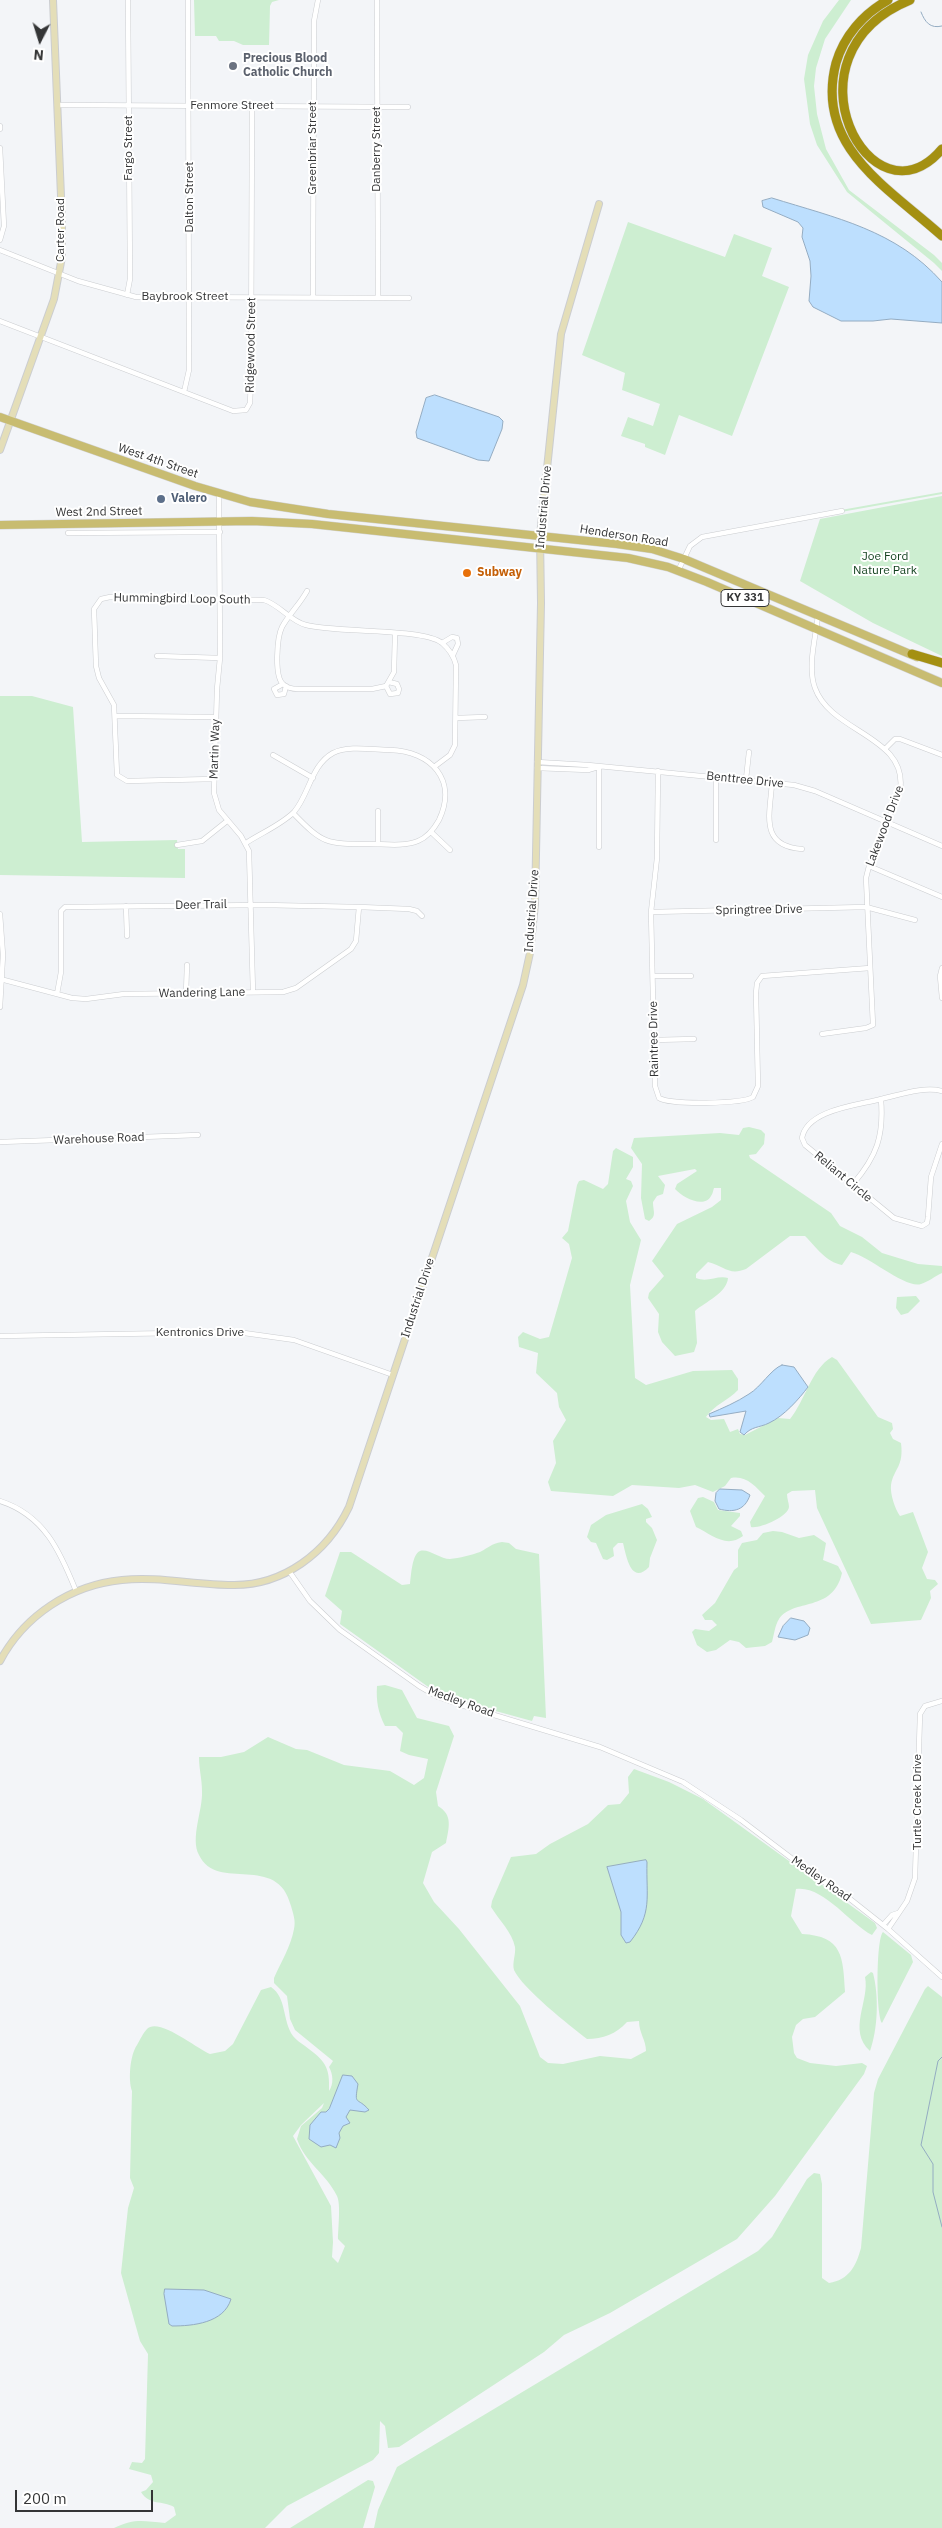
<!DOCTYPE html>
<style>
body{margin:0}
#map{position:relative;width:942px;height:2528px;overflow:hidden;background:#f3f5f8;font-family:"IBM Plex Sans",sans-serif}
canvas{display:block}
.north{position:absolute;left:15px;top:15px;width:50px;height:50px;-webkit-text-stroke:4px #fff;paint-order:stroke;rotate:185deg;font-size:14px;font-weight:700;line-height:20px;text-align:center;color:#343536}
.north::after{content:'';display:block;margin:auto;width:18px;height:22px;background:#343536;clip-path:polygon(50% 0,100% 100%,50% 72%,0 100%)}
.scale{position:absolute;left:15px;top:2490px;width:138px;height:22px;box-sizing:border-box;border:2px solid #343536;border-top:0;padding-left:6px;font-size:15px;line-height:18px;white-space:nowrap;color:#343536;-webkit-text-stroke:4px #fff;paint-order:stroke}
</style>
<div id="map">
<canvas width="942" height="2528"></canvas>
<div class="north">N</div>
<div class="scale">200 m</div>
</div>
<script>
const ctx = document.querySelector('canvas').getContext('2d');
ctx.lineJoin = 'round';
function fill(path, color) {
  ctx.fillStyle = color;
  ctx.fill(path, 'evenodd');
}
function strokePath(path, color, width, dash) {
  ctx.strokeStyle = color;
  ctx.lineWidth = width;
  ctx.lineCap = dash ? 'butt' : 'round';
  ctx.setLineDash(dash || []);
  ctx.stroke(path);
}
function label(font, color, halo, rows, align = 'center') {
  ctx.font = font + ' "IBM Plex Sans",sans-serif';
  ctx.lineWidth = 4;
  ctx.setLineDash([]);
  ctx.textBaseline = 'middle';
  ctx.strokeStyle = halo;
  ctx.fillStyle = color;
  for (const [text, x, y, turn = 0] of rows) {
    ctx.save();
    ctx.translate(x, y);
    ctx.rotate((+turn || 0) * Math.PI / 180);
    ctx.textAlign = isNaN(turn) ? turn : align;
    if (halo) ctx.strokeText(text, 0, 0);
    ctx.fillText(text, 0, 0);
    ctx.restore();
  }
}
fill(new Path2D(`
 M194,0H279L272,2L270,6L269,45H243L234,41H219L216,36H195Z
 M839,0H851L825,39L816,68L814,86L817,114L826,149L849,190L934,255L942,263V271L934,263L847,192L817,145L810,124L804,79L808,55L823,21Z
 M628,222L725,257L734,234L772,248L762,276L789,287L732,436L679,415L665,455L645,447V444L621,436L628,417L653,426L660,404L622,390L625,373L582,355Z
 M942,492V494L841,512V510Z
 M942,496V656L873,623L800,581L820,519Z
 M0,696H32L73,707L82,842L177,840L178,849H185V878L0,875Z
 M749,1127L761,1130L765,1134L764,1144L756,1154L749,1155L750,1158L831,1213L840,1226L862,1237L882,1253L918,1264L942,1266V1273C935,1276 928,1282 921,1284C906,1289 870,1257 851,1252L842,1265C826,1262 816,1247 805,1236H790L746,1269C729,1276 724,1266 708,1262L696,1274V1278C708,1283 717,1275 728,1278C727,1293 705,1302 695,1311L697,1343L694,1352L675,1356L662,1342L658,1332L659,1314L648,1298L649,1293L664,1276L652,1261L677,1224L712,1207L721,1200V1188H714C713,1191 713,1193 711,1196C704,1209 682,1197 675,1189L677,1184L697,1171L695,1169L658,1176L665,1185L663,1194L657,1196L653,1202C653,1211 657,1216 649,1221L645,1219L641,1198L642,1164L631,1148L634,1138L720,1133L739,1135L743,1128Z
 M616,1148L633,1157V1167L626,1179L631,1181L633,1186L626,1201L630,1222L641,1240L630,1285L635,1378L646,1385L693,1371L732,1370L738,1379V1390C729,1400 714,1405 706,1417L711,1420L724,1419L730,1432L738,1429L740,1434L745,1435L778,1418L790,1419C805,1401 811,1369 832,1357L837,1360L878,1417L892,1423L893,1429L890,1433L893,1439L901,1443C904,1467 894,1468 891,1485C890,1494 895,1509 900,1516L913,1512L928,1552L922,1568L927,1579L935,1580L938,1584L930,1591L931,1598L921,1620L871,1624L817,1508L815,1490L792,1491L787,1494C787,1499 789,1503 789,1507C788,1517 759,1529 751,1527L750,1522L765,1496C755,1486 746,1475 731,1478L725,1486L713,1492L695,1485L679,1488L632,1485L613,1496L551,1491L548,1482L556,1463L553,1441L566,1420L559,1407L557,1393L536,1373L538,1353L519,1347L518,1337L523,1332L540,1339L549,1337L572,1258L569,1244L562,1238L568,1231L577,1185L579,1181L584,1180L603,1189L608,1184L613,1151Z
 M916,1296L920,1301L908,1313L901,1315L896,1308L897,1297Z
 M703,1497L714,1502L718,1510L740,1513V1516L731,1526L741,1531L743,1536C726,1549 711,1534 696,1527L690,1511L698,1498Z
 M642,1504L648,1509L652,1517L646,1519V1522L652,1528L657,1540L650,1558L649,1567C631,1586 626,1555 623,1543H618L613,1548L614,1556L607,1560L603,1559L596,1543L591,1542L587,1537L591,1525L606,1515Z
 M773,1531L782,1532L799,1538L814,1535L826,1543L823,1560L838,1566L842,1573C833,1613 793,1598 779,1619C775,1625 774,1635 772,1642L765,1646L746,1648L739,1642L730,1640L716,1650L707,1652L697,1645L692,1632L695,1629L709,1631L717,1625L712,1620H705L702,1615L715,1603L734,1570L738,1567V1550L742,1543L757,1540L763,1533Z
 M502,1542L509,1543L516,1549L539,1554L546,1718L534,1716L532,1721L452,1699L434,1691L340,1624L342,1611L325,1596L340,1552H351L402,1585L410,1584C411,1576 412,1554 420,1551C428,1548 440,1559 450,1559C459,1558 472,1555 480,1552C490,1547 490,1544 502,1542Z
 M385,1685L402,1690L417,1718L449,1726L454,1736L436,1792L438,1806C453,1815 449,1827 446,1843L432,1852L423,1883L434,1902L459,1929L520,2006L540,2057L548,2063L563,2064L600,2056L631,2059L646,2051C646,2040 639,2033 639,2021L627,2022C616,2034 603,2039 587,2039C570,2026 522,1988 514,1970C512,1963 516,1954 515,1947C512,1932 499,1920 491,1907L492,1901L511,1857L536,1854L550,1844L588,1824L608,1805L620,1804L629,1793L628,1777L634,1769L669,1782L703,1799L875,1923L877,1928L872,1935C849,1923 823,1885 796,1889L791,1916L802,1934C843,1936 843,1957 845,1992L815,2017L803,2019L796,2025L792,2037L794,2053L797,2058L810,2063L836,2066L862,2063L867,2066L864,2074L775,2196L737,2239L610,2313L564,2335L544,2352L399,2447L388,2448L385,2426L380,2421L379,2453L373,2460L287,2506L265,2528H114C134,2518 144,2521 165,2523L176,2515L174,2507C162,2500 150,2506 141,2492L146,2490L153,2482L151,2475L129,2469L132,2462L142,2463L145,2459L148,2354L140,2341L121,2273L128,2208L134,2188L130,2178L132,2091C128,2080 130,2055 137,2045C140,2040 143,2033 147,2029C159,2017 197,2049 210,2054L225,2051L233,2044L261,1990L271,1987C287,1998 282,2020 293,2036C296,2040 301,2043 305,2046C325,2061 330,2066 329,2091C334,2084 333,2074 329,2067L333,2061L295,2030L290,2019L287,1996L274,1983V1978C281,1962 291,1946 294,1929C296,1921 293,1913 291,1906C278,1852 217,1893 199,1855C190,1838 203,1810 202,1791C202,1779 199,1769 199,1757H221L244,1752L268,1737L296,1749L307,1750L344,1765L390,1771L414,1785L424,1778L428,1759L409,1755L400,1751L403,1733L396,1726H385C378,1712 376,1701 377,1686ZM324,2103L322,2108L301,2126L297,2139C305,2163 326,2173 337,2196C341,2204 338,2229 338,2239L345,2246L338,2263L332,2257L333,2242L331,2206L293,2136L301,2125Z
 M883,1932L911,1955L913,1962L882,2023C876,2015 876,1939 883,1932Z
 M871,1972L873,1973C879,1996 878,2029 870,2051C847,2030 870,2001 865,1977Z
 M928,1986L942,1997V2528H374L378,2510L397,2467L758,2251L772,2237L807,2179L814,2173L820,2174L822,2184V2278L829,2283C849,2280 856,2266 861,2248L874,2093L878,2079L925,1989Z
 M368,2480L373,2481L375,2487L363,2528H290Z`), '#cdeed1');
const water = new Path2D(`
 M772,198C836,218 896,230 942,282V323L891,319L873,321H841L813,307L809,301L811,276L810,261L802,237L803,228L798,222L763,207L762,201Z
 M435,395L499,417L503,421L502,429L489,461L478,460L417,438L416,432L426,398Z
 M782,1365L794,1367L808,1387C799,1399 784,1416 769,1423C759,1428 752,1426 744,1435L740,1432L746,1411L710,1417L709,1414C723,1408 737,1402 749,1394C761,1387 771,1369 782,1365Z
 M720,1489L742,1490L750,1495C745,1510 734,1513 719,1509L715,1501L716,1493Z
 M791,1618L804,1621L810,1628L808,1635L795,1640L778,1637L783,1626Z
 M646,1860L647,1862C646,1897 653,1913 630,1942L626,1943L621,1935V1912L607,1867Z
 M343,2075L352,2076L358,2084C354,2107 357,2096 369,2110L365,2112L350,2110L346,2117L350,2123L343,2126L339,2133L340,2138L336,2148L330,2145L321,2147L309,2139L310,2125L321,2112H326L329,2109Z
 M165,2289L204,2290L231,2299C224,2323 193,2326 172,2326L169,2324L164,2294Z`);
fill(water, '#bddffe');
strokePath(water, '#94acc2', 1);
strokePath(new Path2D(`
 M921,12C925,22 930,29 942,26
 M942,2057L938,2061L921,2145L933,2164V2192L942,2227`), '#94acc2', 1);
const street = new Path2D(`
 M377,0L378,297
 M57,105L408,107
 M0,126V129
 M0,148L4,226L0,240
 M0,250L78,281L136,297L409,298
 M127,295L130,279L128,0
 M313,297L314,21L318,0
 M0,321L233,411L246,410L250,403L251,381L252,106
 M184,392L189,370L188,0
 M219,494L220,658L217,689L214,793L219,810L241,836L249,851L253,992
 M68,533L220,532
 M678,571L690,546L702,537L842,511
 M307,591C300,604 289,614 282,627C277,637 274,676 283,684C287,688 293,689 298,689H372L386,686L394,672L395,634
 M818,615C816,637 807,666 815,688C831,733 909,736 900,791L869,866L866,878L873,1025L866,1028L822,1034
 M442,643L452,637L457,638L458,644L453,655
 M157,656L220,658
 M283,684L274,689L277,695L284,694L286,686
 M386,686L390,694L398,693L399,689L397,684L389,682
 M116,716L216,717
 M456,718L485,717
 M885,749L895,739H900L942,755
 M273,755L313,778
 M537,762L588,765L794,785L815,791L942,846
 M599,767V847
 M537,768L588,770L598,767
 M658,771L657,858L651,912L655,1086L659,1098C671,1105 742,1104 753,1097L758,1086L756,993L757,983L762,976L870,968
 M214,779L127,781L117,775L114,705L99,678L96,666L94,609L101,599L110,597L264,600C280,605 290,621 306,625C335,633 423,628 442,643C449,649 454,657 456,665L455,745L450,755L434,767
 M746,779L749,752
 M772,783C770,814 759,846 802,849
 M431,832L450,850
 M716,840V777
 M246,843C261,833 281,825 294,812C309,795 311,765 333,753C349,745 373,750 390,750C431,751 458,780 439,820C434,829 428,837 418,841C403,847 385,844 369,844C326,844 323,844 293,813
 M378,844V811
 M177,845L202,841L227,821
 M869,866L942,897
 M126,906L127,936
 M651,912L866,907L915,920
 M0,914L3,955L0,1007
 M942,968L940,976L942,998
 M653,976H691
 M0,979L72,998L86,999L124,994L283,992L296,988L351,949L356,941L359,907
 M186,993L187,965
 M57,994L61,972V911L65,907L264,905L359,907L409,909L417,911L422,916
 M654,1040L694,1039
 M942,1091C924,1086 899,1095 881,1099C860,1105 807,1109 802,1138L805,1145L894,1218L922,1226L927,1223L928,1217L931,1177L942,1144
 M0,1142L198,1135
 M853,1184C877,1156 884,1136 881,1099
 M0,1336L237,1332L294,1340L393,1375
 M0,1501C44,1515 60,1551 76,1591
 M289,1571L310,1601L340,1630L419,1686L438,1697L461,1705L600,1747L683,1782L741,1820L819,1879L845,1895L888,1929L942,1977
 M883,1925L892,1915L898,1913
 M888,1929L907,1901L915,1878L920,1714L925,1706L942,1701`);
const secondary = new Path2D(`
 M0,450L54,299L62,257V221L53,0
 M0,1661C24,1616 70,1585 122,1580C158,1576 195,1585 232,1585C283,1586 327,1553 349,1507L523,985L530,953L535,904L541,603L540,536L561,334L599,204`);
const primary = new Path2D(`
 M0,417L195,486L250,502L328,514L617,544L652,549L684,559L917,657
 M0,525L252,521L312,524L628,558L668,567L707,582L942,683`);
const highway = new Path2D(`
 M888,0C863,14 844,36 836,63C814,147 889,188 942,236
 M910,0C776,55 872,232 942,149
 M912,654L942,663`);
strokePath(street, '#cbcdd0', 5.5);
strokePath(secondary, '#cbcdd0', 8);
strokePath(primary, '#d2d3d3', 9);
strokePath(highway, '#d2d3d3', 10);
strokePath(street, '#fff', 4.5);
strokePath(secondary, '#e4deb8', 6);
strokePath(primary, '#c8bc71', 8);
strokePath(highway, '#a49012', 9);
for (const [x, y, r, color] of [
 [233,66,5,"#6b7280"],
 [161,499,5,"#5c6f8a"],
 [467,573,5,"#e8710a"]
]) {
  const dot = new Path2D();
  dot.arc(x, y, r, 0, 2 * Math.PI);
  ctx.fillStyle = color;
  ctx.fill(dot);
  strokePath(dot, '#fff', 2);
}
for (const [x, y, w] of [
 [745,598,48]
]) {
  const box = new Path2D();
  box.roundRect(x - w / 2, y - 8.5, w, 17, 4);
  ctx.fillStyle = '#fff';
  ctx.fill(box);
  strokePath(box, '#343536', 1);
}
label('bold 11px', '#343536', null, [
 ["KY 331",745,598]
]);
label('bold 12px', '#5b616d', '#fff', [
 ["Precious Blood",243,59],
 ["Catholic Church",243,73]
], 'left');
label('12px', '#343536', '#fff', [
 ["Fenmore Street",232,106],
 ["Fargo Street",129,148,-90],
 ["Greenbriar Street",313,148,-90],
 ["Danberry Street",377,149,-90],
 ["Dalton Street",190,197,-90],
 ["Carter Road",61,230,-90],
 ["Baybrook Street",185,297],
 ["Ridgewood Street",251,345,-89],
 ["West 4th Street",158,461,19],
 ["Industrial Drive",544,507,-85],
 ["West 2nd Street",99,512,-1],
 ["Henderson Road",624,536,9],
 ["Hummingbird Loop South",182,599,1],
 ["Martin Way",215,749,-88],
 ["Benttree Drive",745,780,6],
 ["Lakewood Drive",885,826,-69],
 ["Deer Trail",201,905,-1],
 ["Springtree Drive",759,910,-1],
 ["Industrial Drive",532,911,-86],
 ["Wandering Lane",202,993,-1],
 ["Raintree Drive",654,1039,-91],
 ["Warehouse Road",99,1139,-2],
 ["Reliant Circle",843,1177,40],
 ["Industrial Drive",418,1298,-72],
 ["Kentronics Drive",200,1333],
 ["Medley Road",461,1702,20],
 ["Turtle Creek Drive",918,1802,-90],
 ["Medley Road",821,1879,35]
]);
label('bold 12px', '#4e5e75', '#fff', [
 ["Valero",171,499]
], 'left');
label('12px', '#103f1c', '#fff', [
 ["Joe Ford",885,557],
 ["Nature Park",885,571]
]);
label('bold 12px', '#c56008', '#fff', [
 ["Subway",477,573]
], 'left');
</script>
